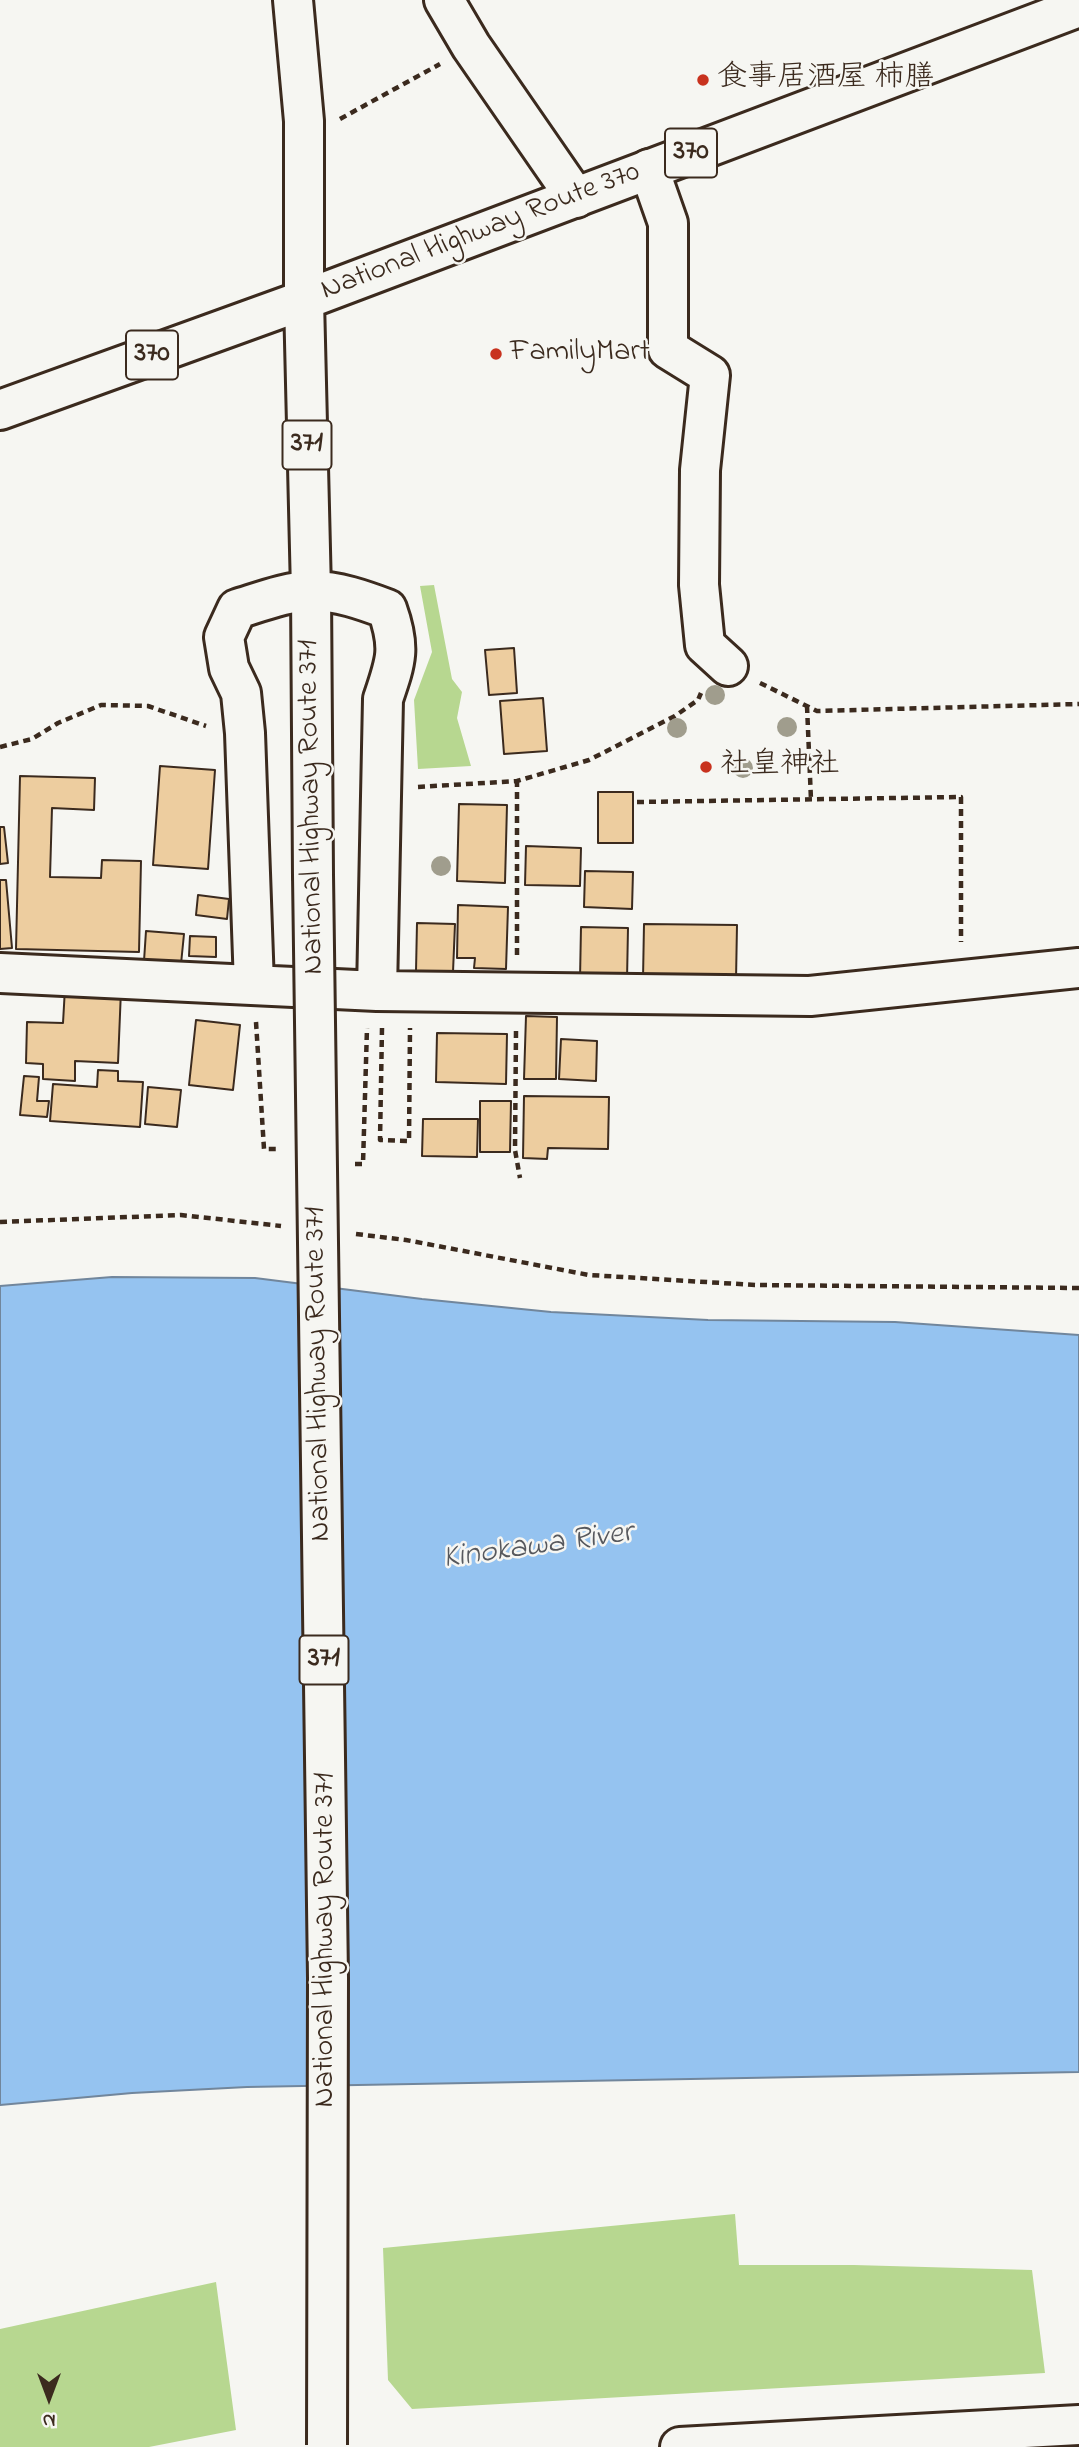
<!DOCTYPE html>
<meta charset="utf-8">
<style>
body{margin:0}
#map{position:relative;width:1079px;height:2447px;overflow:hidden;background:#f6f6f2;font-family:"Indie Flower",sans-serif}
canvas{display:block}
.north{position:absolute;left:14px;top:2363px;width:70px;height:70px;-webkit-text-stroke:5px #f6f6f2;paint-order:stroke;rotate:180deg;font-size:19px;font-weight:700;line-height:28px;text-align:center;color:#3b2a1e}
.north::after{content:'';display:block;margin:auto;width:24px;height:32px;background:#3b2a1e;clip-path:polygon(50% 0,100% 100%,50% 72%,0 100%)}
</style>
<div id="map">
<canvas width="1079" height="2447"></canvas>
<div class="north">N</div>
</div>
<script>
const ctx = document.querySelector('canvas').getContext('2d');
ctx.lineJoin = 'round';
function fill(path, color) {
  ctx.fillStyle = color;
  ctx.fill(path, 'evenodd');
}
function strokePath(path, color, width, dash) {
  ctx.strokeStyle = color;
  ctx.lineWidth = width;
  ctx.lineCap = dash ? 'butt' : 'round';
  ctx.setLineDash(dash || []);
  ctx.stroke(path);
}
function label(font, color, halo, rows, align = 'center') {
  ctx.font = font + ' "Indie Flower","Klee One",sans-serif';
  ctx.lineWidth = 5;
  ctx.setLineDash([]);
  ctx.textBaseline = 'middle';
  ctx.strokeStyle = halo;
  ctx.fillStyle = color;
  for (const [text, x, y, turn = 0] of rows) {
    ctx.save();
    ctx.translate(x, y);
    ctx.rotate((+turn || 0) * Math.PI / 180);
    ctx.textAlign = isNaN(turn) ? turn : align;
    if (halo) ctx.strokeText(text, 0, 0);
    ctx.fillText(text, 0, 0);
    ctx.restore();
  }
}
fill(new Path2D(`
 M434,585L452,679L462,692L457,718L471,766L418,769L414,700L432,652L420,586Z
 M735,2214L739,2265H854L1032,2270L1045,2373L412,2409L388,2380L383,2248Z
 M216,2282L236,2430L149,2447H0V2329Z`), '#b7d790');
const water = new Path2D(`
 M112,1277L255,1278L422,1299L551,1312L708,1320L895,1322L1079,1335V2072L247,2087L132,2093L0,2105V1286Z`);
fill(water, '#95c3f0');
strokePath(water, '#71869c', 2);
const building = new Path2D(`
 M514,648L517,693L489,695L485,650Z
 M543,698L547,751L504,754L500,701Z
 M160,766L215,770L208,869L153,865Z
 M20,776L95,778L94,810L52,808L50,877L101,878L102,860L141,861L139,952L16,949Z
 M598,792H633V843H598Z
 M459,804L507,805L505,883L457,881Z
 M0,827H4L8,863L0,864Z
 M526,846L581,848L580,886L525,885Z
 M585,871L633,872L632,909L584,907Z
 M0,880H6L12,948L0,949Z
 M198,895L229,899L227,919L196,915Z
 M458,905L508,907L506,969L474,968L475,958H457Z
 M417,923L455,924L453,972L416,971Z
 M644,924L737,925L736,980L643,979Z
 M581,927L628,928L627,980L580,979Z
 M146,931L184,934L181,964L144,961Z
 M190,936L216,937V957L189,956Z
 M65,988L121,990L118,1063L75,1061V1081L43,1079V1064L26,1063L27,1022L63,1023Z
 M526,1016L557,1017L556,1079H524Z
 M196,1020L240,1025L233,1090L189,1085Z
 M437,1033L507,1034L506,1084L436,1082Z
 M561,1039L597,1041L596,1081L559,1079Z
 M98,1070L118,1071V1081L143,1082L140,1127L50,1121L53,1084L97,1087Z
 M24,1076L39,1077L37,1101H49L47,1117L20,1115Z
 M148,1087L181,1090L177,1127L145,1124Z
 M524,1096L609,1097L608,1149L548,1148L547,1159L523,1158Z
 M480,1101H511L510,1152H480Z
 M423,1119H478L477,1157L422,1156Z`);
fill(building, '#edcd9f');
strokePath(building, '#3b2a1e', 2);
const minor = new Path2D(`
 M293,0L304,121V300
 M444,0L471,46L576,198
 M649,169L668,223V349L710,375L700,470L699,585L705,645L728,666
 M0,973L377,991L810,996L1079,968
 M254,985L245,733L241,693L229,668L224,637L237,609C260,602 288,591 312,591C338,591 363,600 387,609C401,648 396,661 383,699L377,991
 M680,2447L1079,2425`);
const highway = new Path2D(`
 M304,300L311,591L313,875
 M0,410L304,300L1079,7`);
strokePath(minor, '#3b2a1e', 44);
strokePath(highway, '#3b2a1e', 44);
strokePath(new Path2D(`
 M340,119L440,64
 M760,683L817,711L1079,704
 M807,706L811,800
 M0,747L32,739L58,723L101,705L148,706L206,726
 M418,787L517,781L589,760L675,716L698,700L701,693
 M637,802L961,797V942
 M517,955V781
 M256,1022L264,1149H279
 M382,1028L380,1140L409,1141L410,1028
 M516,1031L515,1150L520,1178
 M355,1164H363L367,1028
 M0,1222L181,1215L281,1226
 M356,1234L406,1240L589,1275L755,1285L1079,1288`), '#3b2a1e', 4.5, [7, 5]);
strokePath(minor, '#f6f6f2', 38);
strokePath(highway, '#f6f6f2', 38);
const highwayBridge = new Path2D(`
 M313,875L328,1978L327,2445`);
strokePath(highwayBridge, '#3b2a1e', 44, []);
strokePath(highwayBridge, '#f6f6f2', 38);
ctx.fillStyle = '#a09d8d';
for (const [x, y] of [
 [715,695],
 [787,727],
 [677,728],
 [743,768],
 [441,866]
]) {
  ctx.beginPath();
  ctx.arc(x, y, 10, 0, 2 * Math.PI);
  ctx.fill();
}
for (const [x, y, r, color] of [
 [703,80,7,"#c8321e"],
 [496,354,7,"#c8321e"],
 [706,767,7,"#c8321e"]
]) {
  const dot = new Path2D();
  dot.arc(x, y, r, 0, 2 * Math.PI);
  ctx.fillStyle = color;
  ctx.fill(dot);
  strokePath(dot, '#f6f6f2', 2.5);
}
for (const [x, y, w] of [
 [691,153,52],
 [152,355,52],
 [307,445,49],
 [324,1660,49]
]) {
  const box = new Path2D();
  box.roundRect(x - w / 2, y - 24.5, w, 49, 5);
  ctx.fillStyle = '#f6f6f2';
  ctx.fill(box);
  strokePath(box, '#3b2a1e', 2);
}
label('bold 28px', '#3b2a1e', null, [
 ["370",691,153],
 ["370",152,355],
 ["371",307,445],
 ["371",324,1660]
]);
label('30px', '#3b2a1e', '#f6f6f2', [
 ["食事居酒屋 柿膳",717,80],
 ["FamilyMart",510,354],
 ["社皇神社",720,767]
], 'left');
label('30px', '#3b2a1e', '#f6f6f2', [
 ["National Highway Route 370",481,233,-21],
 ["National Highway Route 371",313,807,-91],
 ["National Highway Route 371",320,1374,-91],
 ["National Highway Route 371",327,1940,-90]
]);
label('italic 32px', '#56585d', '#f6f6f2', [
 ["Kinokawa River",538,1548,-8]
]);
</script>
